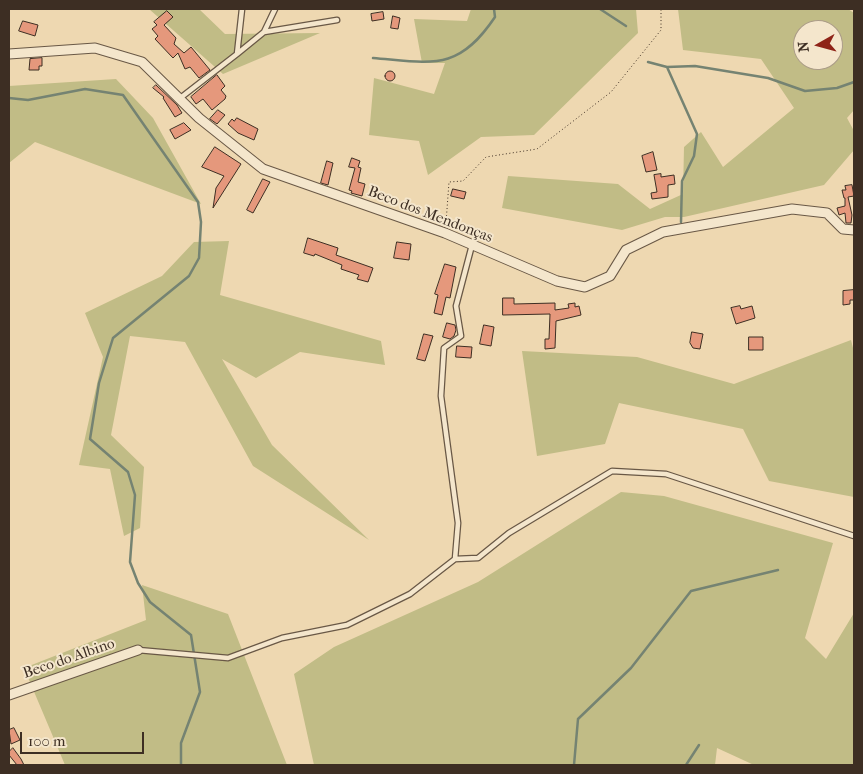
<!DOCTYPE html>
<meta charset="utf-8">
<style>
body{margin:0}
#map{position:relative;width:863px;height:774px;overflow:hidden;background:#eed8b1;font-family:"IM FELL French Canon",serif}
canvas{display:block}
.frame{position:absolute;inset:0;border:10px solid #3d2e23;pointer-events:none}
.north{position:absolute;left:793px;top:20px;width:50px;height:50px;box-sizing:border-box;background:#f4e6cc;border:1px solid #ab9c88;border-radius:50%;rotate:263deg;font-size:14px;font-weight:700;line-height:20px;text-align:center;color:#3d2e23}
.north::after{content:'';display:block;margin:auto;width:18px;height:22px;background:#8f2418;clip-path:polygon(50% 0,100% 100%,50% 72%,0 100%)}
.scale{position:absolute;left:20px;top:732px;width:124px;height:22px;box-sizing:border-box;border:2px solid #3d2e23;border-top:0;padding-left:6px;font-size:15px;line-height:18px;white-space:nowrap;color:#3d2e23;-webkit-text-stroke:4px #f4e6cc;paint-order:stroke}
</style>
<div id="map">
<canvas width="863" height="774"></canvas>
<div class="frame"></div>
<div class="north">N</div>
<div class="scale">100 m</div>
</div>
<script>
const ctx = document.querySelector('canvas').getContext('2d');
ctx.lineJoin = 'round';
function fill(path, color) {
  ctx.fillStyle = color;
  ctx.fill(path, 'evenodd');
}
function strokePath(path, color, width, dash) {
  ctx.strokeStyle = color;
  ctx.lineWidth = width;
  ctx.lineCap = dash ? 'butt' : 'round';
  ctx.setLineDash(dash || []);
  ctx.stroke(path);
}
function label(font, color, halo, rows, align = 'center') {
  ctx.font = font + ' "IM FELL French Canon",serif';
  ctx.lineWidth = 4;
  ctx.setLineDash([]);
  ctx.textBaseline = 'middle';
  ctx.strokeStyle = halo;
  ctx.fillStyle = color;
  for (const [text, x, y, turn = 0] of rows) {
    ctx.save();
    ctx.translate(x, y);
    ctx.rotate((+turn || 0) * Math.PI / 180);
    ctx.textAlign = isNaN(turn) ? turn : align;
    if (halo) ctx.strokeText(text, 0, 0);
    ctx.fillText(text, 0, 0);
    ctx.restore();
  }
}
fill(new Path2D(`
 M149,9H199L225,34L320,33L223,74Z
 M471,9H636L638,33L534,135L481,137L428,175L419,141L369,135L374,78L434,94L445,63H422L414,19L467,21Z
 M678,9H848L854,13V110L847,118L854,131V150L824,185L684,217H665L622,230L502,208L508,176L618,184L650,209L683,194L684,147L701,132L723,167L794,108L761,59L683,50ZM803,30H833V60H803Z
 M116,79L153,118L201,204L35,142L9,163V86Z
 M229,241L220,295L381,341L385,365L300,352L256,378L222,359L272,445L369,540L253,466L185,342L130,336L111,435L144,467L140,528L124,536L110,469L79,465L103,357L85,313L162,276L194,242Z
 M851,340L854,352V497L769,481L743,429L619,403L605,444L537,456L522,351L637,357L734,384Z
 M621,492L664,496L833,543L805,638L826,659L854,613V765H754L717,748L715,765H314L294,674L334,647L478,582Z
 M142,585L228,614L287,765H65L24,668L146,620Z`), '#c1bc86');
strokePath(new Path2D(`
 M600,9L626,26
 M373,58C433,63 458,72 495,17L494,9
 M648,62L667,67L695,66L768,78L805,91L837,88L854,82
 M667,67L697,134L694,156L682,181L681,222
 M9,98L28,100L85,89L123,95L198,202L201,222L199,258L189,276L113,338L99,383L90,439L128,472L135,495L130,562L138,583L150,602L191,635L200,692L181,743V765
 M574,765L578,719L631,668L691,591L778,570
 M686,765L699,745`), '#758372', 2.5);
const building = new Path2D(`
 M167,11L173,17L164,25L176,38L174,44L184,53L191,47L210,70L199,78L190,67L185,69L178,53L173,58L155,39L158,36L152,29L157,25L154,22Z
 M383,12L384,19L372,21L371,14Z
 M393,16L400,18L398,29L391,28Z
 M23,21L38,25L35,36L19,31Z
 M42,58V66H39V70H29L30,59Z
 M385 76a5 5 0 1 1 10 0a5 5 0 1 1-10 0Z
 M217,75L225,86L221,90L226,96L225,99L212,110L203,99L196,104L191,97Z
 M156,85L177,105L182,113L175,117L163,98L164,97L153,88Z
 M218,110L225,115L217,124L210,119Z
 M237,118L258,129L254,140L238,133L228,124L232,119L234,121Z
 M184,123L191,130L175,139L170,130Z
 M215,147L241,164L213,208L216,188L224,176L202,167Z
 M653,152L657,170L646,172L642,156Z
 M352,158L360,161L358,167L361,168L358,182L365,184L362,196L351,193L352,191L349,190L355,168L349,167Z
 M327,161L333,163L328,185L321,183Z
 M661,174V177L674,175L675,184L668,185V197L652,199L651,193L657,192L654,175Z
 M263,179L270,182L253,213L247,210Z
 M852,185L854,196L848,197L852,215L851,223H846L845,213L839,215L837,208L845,206V198H844L842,190H846L845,186Z
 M453,189L466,192L464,199L451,196Z
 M308,238L338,248L336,255L373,268L368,282L357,279L359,275L341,269L342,265L315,254L314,256L304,253Z
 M397,242L411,244L409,260L394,258Z
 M445,264L456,267L450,298L446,297L442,315L434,313L438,295L435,294Z
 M854,290V300H850V304L843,305V291Z
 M503,298H514V304L555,303V310L569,308L568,304L575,303V307L579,306L581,315L556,321L555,348L545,349V339H549L550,314L503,315Z
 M740,306L741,309L752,306L755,318L736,324L731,308Z
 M447,323L455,325L456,330L454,336L450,339L443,337Z
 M484,325L494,327L491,346L480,344Z
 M692,332L703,334L700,349L693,348L690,343Z
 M424,334L433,336L425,361L417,359Z
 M749,337H763V350H749Z
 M457,346L472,347L471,358L456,357Z
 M14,728L20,740L11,744L9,730Z
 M13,748L21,759L24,765H17L9,755V752Z`);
fill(building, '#e5987c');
strokePath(building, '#3d2e23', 1);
const lane = new Path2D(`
 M264,32L275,9
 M237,54L264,32L337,20
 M179,99L237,54L242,9
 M455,559L458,523L441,396L444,348L461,336L456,306L472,245
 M138,650L228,658L282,638L347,625L410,594L455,559L478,558L509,533L612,471L666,474L854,536`);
const street = new Path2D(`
 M9,54L95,48L142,62L199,118L263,169L445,233L557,281L585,287L610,276L626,250L663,232L792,209L827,213L843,229L854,230
 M9,695L138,650`);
strokePath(lane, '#695846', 7);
strokePath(street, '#695846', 11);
strokePath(new Path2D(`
 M446,223L449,182L463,181L486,157L537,149L611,92L661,30V9`), '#3d2e23', 1, [1, 2.5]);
strokePath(lane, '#f4e6cc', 4.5);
strokePath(street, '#f4e6cc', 9);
label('15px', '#3d2e23', '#f4e6cc', [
 ["Beco dos Mendonças",430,215,21],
 ["Beco do Albino",69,659,-19]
]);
</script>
